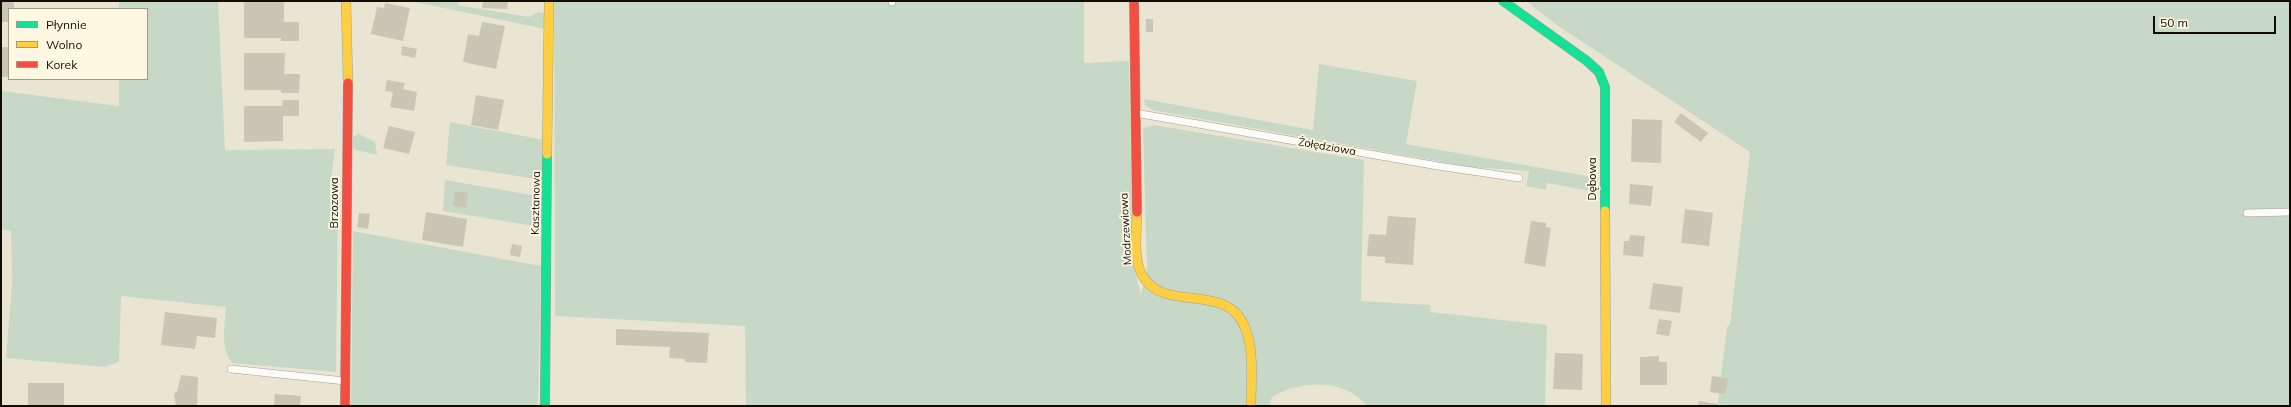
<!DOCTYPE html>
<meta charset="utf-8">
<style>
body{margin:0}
#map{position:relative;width:2291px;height:407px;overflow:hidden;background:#eae5d2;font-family:Mulish,sans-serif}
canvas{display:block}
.frame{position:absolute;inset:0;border:2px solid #110d03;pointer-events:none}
.legend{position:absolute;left:8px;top:8px;width:140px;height:72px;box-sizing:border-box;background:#fef8e3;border:1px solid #9f9a89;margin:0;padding:5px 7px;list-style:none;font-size:12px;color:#110d03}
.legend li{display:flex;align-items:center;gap:8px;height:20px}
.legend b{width:20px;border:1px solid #9f9a89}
.scale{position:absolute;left:2153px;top:16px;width:123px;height:18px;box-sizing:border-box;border:2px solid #110d03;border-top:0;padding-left:5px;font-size:12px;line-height:14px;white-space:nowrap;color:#110d03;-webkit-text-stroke:3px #fef8e3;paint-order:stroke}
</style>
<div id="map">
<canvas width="2291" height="407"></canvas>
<div class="frame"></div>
<ul class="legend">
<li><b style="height:5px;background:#16e098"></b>Płynnie</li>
<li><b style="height:5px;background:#ffcf43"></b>Wolno</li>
<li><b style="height:5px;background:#f24e42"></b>Korek</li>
</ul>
<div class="scale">50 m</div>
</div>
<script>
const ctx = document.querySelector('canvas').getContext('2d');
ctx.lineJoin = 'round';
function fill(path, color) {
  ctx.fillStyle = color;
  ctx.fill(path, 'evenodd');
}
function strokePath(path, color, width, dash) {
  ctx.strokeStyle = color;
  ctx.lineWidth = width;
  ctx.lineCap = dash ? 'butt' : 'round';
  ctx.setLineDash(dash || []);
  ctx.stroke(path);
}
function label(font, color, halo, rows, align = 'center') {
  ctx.font = font + ' Mulish,sans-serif';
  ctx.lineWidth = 3.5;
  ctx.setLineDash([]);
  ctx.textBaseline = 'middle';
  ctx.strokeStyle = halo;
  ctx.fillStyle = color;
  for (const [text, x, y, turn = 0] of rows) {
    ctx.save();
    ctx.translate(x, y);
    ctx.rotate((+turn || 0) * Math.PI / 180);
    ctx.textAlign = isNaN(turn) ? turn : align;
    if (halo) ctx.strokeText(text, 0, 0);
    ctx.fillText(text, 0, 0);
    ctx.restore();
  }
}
fill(new Path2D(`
 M119,1H218L225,150L335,149L330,186L338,204L336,372L232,363C220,348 225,325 226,307L121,296L119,362L104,367L6,358L12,283L11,231L1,229V91L119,106V79H147V9H119Z
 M410,1H458V5L529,17L539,12L546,14L545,29Z
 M554,1H1084V63L1129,61L1133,265L1141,294L1147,272L1143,128L1154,125L1364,160L1361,301L1430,305L1431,312L1547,325L1545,406H1367C1344,378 1301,380 1272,397L1269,406H746L745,326L555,316Z
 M1526,1H2290V406H1737L1718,404L1719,393L1725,394L1727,378L1721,377L1727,327L1730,325L1750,152L1558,26Z
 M1319,64L1417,81L1406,144L1598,178L1596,192L1547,183L1546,190L1526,186L1529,171L1470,167L1152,110L1145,105L1144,99L1313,130Z
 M450,122L544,140L543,180L446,165Z
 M359,134L375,142L377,155L353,149V137Z
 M445,180L543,197L542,225L534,226L443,211Z
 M353,231L541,266L538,406H351Z`), '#c7d9c6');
fill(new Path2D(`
 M1,1H14V9H9V22H1Z
 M483,1H508L507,9L482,8Z
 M244,2H284V22H299V41H281V38H244Z
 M385,3L410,8L403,41L371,34L377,7L384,8Z
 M1146,19H1153V32H1146Z
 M482,22L505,26L496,69L463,62L468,34L479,36Z
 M402,46L417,49L415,58L401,55Z
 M1,47H9V77H1Z
 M244,53H285L284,74H300L299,93H281V90H244Z
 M387,80L405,83L403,89L417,92L414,111L390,107L393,92L385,91Z
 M476,95L504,100L498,130L471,125Z
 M283,100H299V116H283V141L244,142V106H282Z
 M1681,113L1708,133L1701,142L1674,122Z
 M1632,119L1662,120L1661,163L1631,162Z
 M389,126L415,132L409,154L383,148Z
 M1630,184L1653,186L1651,206L1629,204Z
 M455,191L468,193L466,208L453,206Z
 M1685,209L1713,213L1709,246L1681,243Z
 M426,212L467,219L463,247L422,240Z
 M359,213L370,214L368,229L357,227Z
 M1388,216L1416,218L1413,265L1385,263V257L1367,256L1369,234L1386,235Z
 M1531,221L1546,223V227L1551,228L1545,267L1524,263Z
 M1630,235L1645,236L1643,257L1623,255L1624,241H1629Z
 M512,244L522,246L520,257L510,255Z
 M1653,283L1683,287L1680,313L1649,309Z
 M165,312L217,318L215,338L197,336L195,349L161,345Z
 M1659,319L1672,321L1669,336L1656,334Z
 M616,329L709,333L707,363L685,362V359L669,358L670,347L616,345Z
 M1555,353L1583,354L1582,390L1553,389Z
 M1659,356V362H1667V385H1640V357Z
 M181,375L198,377L197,406H176L174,394L177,391Z
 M1712,376L1728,378L1725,394L1710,392Z
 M28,383H64V406H28Z
 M275,394L301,396L300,406H274Z
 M1699,401L1718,404V406H1698Z`), '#cac6b5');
const lane = new Path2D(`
 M892,2V1
 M1135,113L1438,166L1519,178
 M2247,213L2290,212
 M231,369L345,381`);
const fast = new Path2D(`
 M1503,1L1587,61L1599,72L1605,87V211
 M545,406L547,154`);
const slow = new Path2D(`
 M346,1L348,83
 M547,154L549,1
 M1605,211L1606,406
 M1137,212C1137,231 1133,255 1141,273C1162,317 1231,277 1247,333C1254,356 1251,382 1251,406`);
const jam = new Path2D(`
 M1134,1L1137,212
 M345,406L348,83`);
strokePath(lane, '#a39f91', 8);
strokePath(fast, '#a39f91', 10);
strokePath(slow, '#a39f91', 10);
strokePath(jam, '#a39f91', 10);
strokePath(lane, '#fcfbf8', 7);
strokePath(fast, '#16e098', 9);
strokePath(slow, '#ffcf43', 9);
strokePath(jam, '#f24e42', 9);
label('11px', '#110d03', '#fef8e3', [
 ["Żołędziowa",1327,147,10],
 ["Dębowa",1593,179,-90],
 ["Brzozowa",335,203,-90],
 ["Kasztanowa",536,203,-89],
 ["Modrzewiowa",1126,229,-93]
]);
</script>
